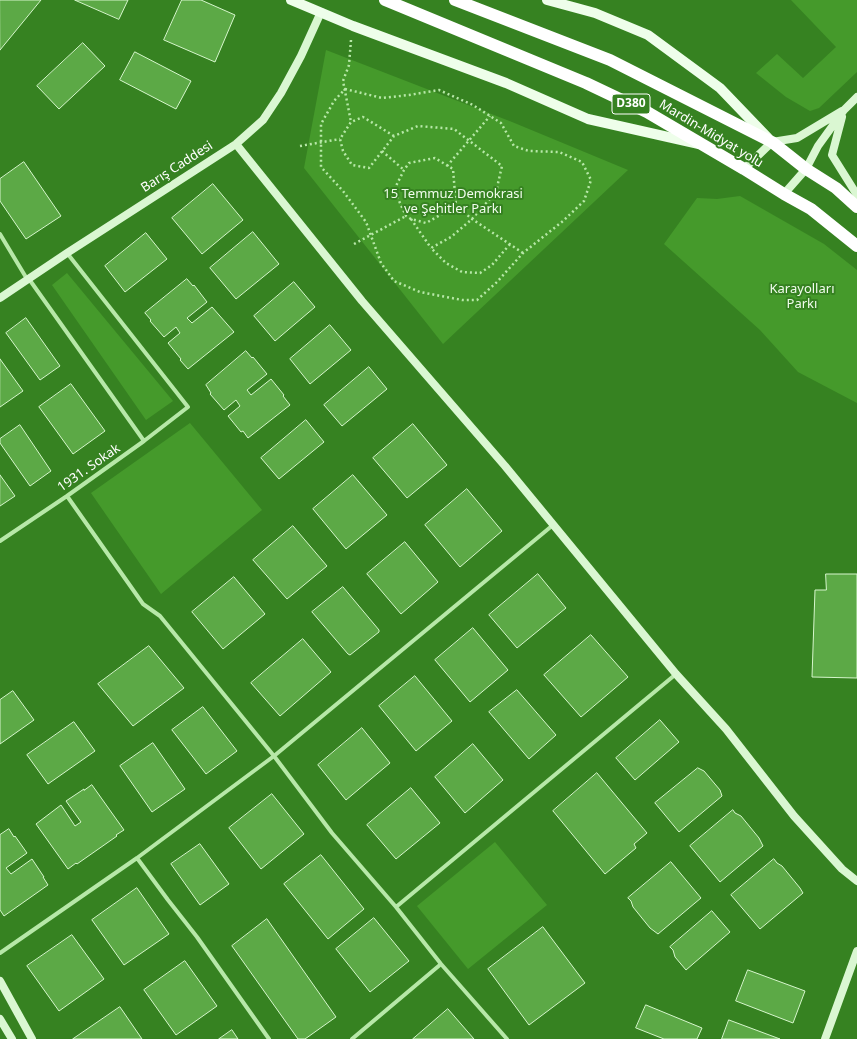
<!DOCTYPE html>
<meta charset="utf-8">
<style>
body{margin:0}
canvas{display:block;background:#368221}
</style>
<canvas width="857" height="1039"></canvas>
<script>
const ctx = document.querySelector('canvas').getContext('2d');
ctx.lineJoin = 'round';
function fill(path, color) {
  ctx.fillStyle = color;
  ctx.fill(path, 'evenodd');
}
function strokePath(path, color, width, dash) {
  ctx.strokeStyle = color;
  ctx.lineWidth = width;
  ctx.lineCap = dash ? 'butt' : 'round';
  ctx.setLineDash(dash || []);
  ctx.stroke(path);
}
function label(font, color, halo, rows, align = 'center') {
  ctx.font = font + ' "Noto Sans",sans-serif';
  ctx.lineWidth = 4;
  ctx.setLineDash([]);
  ctx.textBaseline = 'middle';
  ctx.strokeStyle = halo;
  ctx.fillStyle = color;
  for (const [text, x, y, turn = 0] of rows) {
    ctx.save();
    ctx.translate(x, y);
    ctx.rotate((+turn || 0) * Math.PI / 180);
    ctx.textAlign = isNaN(turn) ? turn : align;
    if (halo) ctx.strokeText(text, 0, 0);
    ctx.fillText(text, 0, 0);
    ctx.restore();
  }
}
fill(new Path2D(`
 M791,0H857V72L819,108L810,111L786,97L756,73L777,54L803,78L836,47Z
 M326,50L512,122L628,170L443,344L304,168Z
 M740,196L824,244L857,270V403L798,372L760,330L664,244L697,198L717,199Z
 M67,273L173,401L146,420L52,285Z
 M190,423L262,510L161,594L91,493Z
 M495,842L547,905L468,969L417,906Z`), '#459a2b');
const building = new Path2D(`
 M0,0H41L0,50Z
 M75,0H128L119,19Z
 M182,0H201L235,15L215,62L164,40Z
 M83,43L105,66L59,109L37,86Z
 M135,52L191,81L176,109L120,80Z
 M24,162L61,216L26,239L0,201V179Z
 M213,184L243,220L202,254L172,218Z
 M253,232L279,264L236,299L210,268Z
 M146,233L167,259L125,292L105,266Z
 M187,279L193,286L194,285L207,302L187,318L192,323L212,307L234,332L188,369L180,360L181,359L168,343L180,333L176,327L164,337L150,321L151,320L145,313Z
 M294,282L315,307L275,341L254,316Z
 M26,318L60,366L40,380L6,333Z
 M330,325L351,350L310,384L290,359Z
 M246,351L252,358L253,357L267,374L247,390L251,395L271,379L284,395L283,396L290,405L248,438L243,431L241,432L228,416L240,406L236,400L224,410L210,394L211,393L206,385Z
 M0,359L23,391L0,407Z
 M369,367L387,389L342,426L324,405Z
 M71,384L105,431L73,454L39,407Z
 M306,420L324,442L279,479L261,458Z
 M413,424L447,465L407,498L373,458Z
 M20,425L51,471L30,486L0,443V439Z
 M0,475L15,496L0,506Z
 M353,475L387,515L346,549L313,509Z
 M467,489L502,531L460,567L425,525Z
 M293,526L327,566L287,599L253,560Z
 M405,542L438,582L401,614L367,574Z
 M538,574L566,608L517,648L489,615Z
 M826,574H857V678L812,677L815,590H826Z
 M234,577L265,614L223,649L192,612Z
 M343,587L379,630V632L350,655L348,654L312,612Z
 M473,628L508,670L470,702L435,660Z
 M591,635L628,677L581,717L544,675Z
 M303,639L331,672L280,716L251,683Z
 M149,646L184,688L133,726L98,684Z
 M415,676L452,721L416,751L379,706Z
 M517,690L556,735L529,759L489,712Z
 M13,691L34,720L0,744V700Z
 M203,707L237,751L206,774L172,730Z
 M660,720L679,742L635,780L616,758Z
 M74,722L95,751L48,784L27,755Z
 M362,728L390,763L346,800L318,765Z
 M153,743L185,789L152,812L120,766Z
 M473,744L503,780L465,813L435,777Z
 M698,768L704,771L720,790L722,796L679,832L655,803Z
 M597,773L647,833L634,844L636,848L605,874L553,811Z
 M92,785L124,830L116,835L117,836L77,864L76,863L68,869L36,824L61,805L75,826L81,822L66,801L84,789V790Z
 M411,788L440,823L396,859L367,825Z
 M272,794L304,834L261,869L229,828Z
 M733,810L735,813L741,816L759,838L763,846L720,882L690,846Z
 M9,829L14,837L15,836L27,853L6,868L11,874L32,859L44,877H43L48,885L4,916L0,910V835Z
 M200,844L229,884L200,905L171,864Z
 M321,855L364,909L328,939L284,884Z
 M774,859L777,863L782,866L800,888L803,893L760,929L731,895Z
 M671,862L701,898L658,934L650,928L633,907L631,901L628,898Z
 M137,888L169,934L124,965L92,920Z
 M712,911L730,932L686,970L675,957L673,950L670,947Z
 M374,918L409,961L370,992L336,949Z
 M267,919L336,1017L305,1039H298L232,946Z
 M543,927L585,983L529,1025L488,969Z
 M72,935L104,979L59,1011L27,966Z
 M185,961L217,1006L176,1035L144,990Z
 M748,970L805,991L793,1023L736,1001Z
 M646,1005L702,1028L697,1039H664L636,1028Z
 M120,1007L142,1039H73Z
 M448,1009L474,1039H413Z
 M729,1020L780,1039H722Z
 M232,1030L238,1039H219Z`);
fill(building, '#5ca946');
strokePath(building, '#d6f6cc', 1);
strokePath(new Path2D(`
 M351,40L349,65L343,81L351,122
 M345,89L382,98L409,95L439,90L473,105L501,123L514,146L529,151L559,152L582,162L591,180L584,201L563,221L523,253L497,282L477,300H462L420,292L394,281L381,263L366,222L343,191L321,167V124L334,101Z
 M394,136L363,117L351,122L340,139L343,151L352,165L369,168L394,136L418,126L454,129L502,166L496,192L472,219L451,237L431,248L446,263L462,272L480,273L492,265L510,244
 M300,146L340,139
 M382,151L404,170
 M447,166L490,116
 M456,206L426,223L411,219L406,216L394,190L404,170L409,163L435,158L453,169L456,206L472,219L523,253
 M411,219L431,248
 M354,244L406,216`), '#b7e8a8', 2.5, [2, 3]);
strokePath(new Path2D(`
 M0,234L27,279
 M29,279L144,441
 M67,496L143,604L160,616L274,756L332,833L396,907L441,964L507,1039
 M0,541L67,496L144,441L188,407L67,253
 M137,858L168,900L197,937L269,1039
 M396,907L676,674
 M0,953L137,858L274,756L553,525
 M352,1039L441,964`), '#b7e8a8', 4);
strokePath(new Path2D(`
 M842,117L832,155L857,195
 M236,144L362,301L505,466L676,674L726,729L794,816L842,869L857,881
 M744,169L772,142L797,138L842,111
 M784,194L806,169L818,146L844,110L857,97
 M0,298L67,253L236,144L263,120L281,93L301,56L321,12
 M0,981L32,1039
 M0,1019L12,1039
 M825,1039L857,951`), '#daf7d2', 8);
strokePath(new Path2D(`
 M291,0L353,26L506,83L588,119L699,144
 M547,0L595,13L648,35L720,88L768,138`), '#eefeea', 10);
strokePath(new Path2D(`
 M385,0L586,83L647,112L744,169L784,194L811,209L857,246
 M455,0L610,60L772,142L806,169L836,188L857,207`), '#fff', 12);
for (const [x, y, w] of [
 [631,104,38]
]) {
  const box = new Path2D();
  box.roundRect(x - w / 2, y - 10, w, 20, 3);
  ctx.fillStyle = '#368221';
  ctx.fill(box);
  strokePath(box, '#fff', 1);
}
label('bold 12px', '#fff', null, [
 ["D380",631,104]
]);
label('13px', '#fff', '#368221', [
 ["Mardin-Midyat yolu",711,134,31],
 ["Barış Caddesi",177,167,-33],
 ["1931. Sokak",89,468,-35]
]);
label('13px', '#f1fced', '#368221', [
 ["15 Temmuz Demokrasi",453,194],
 ["ve Şehitler Parkı",453,209],
 ["Karayolları",802,289],
 ["Parkı",802,304]
]);
</script>
